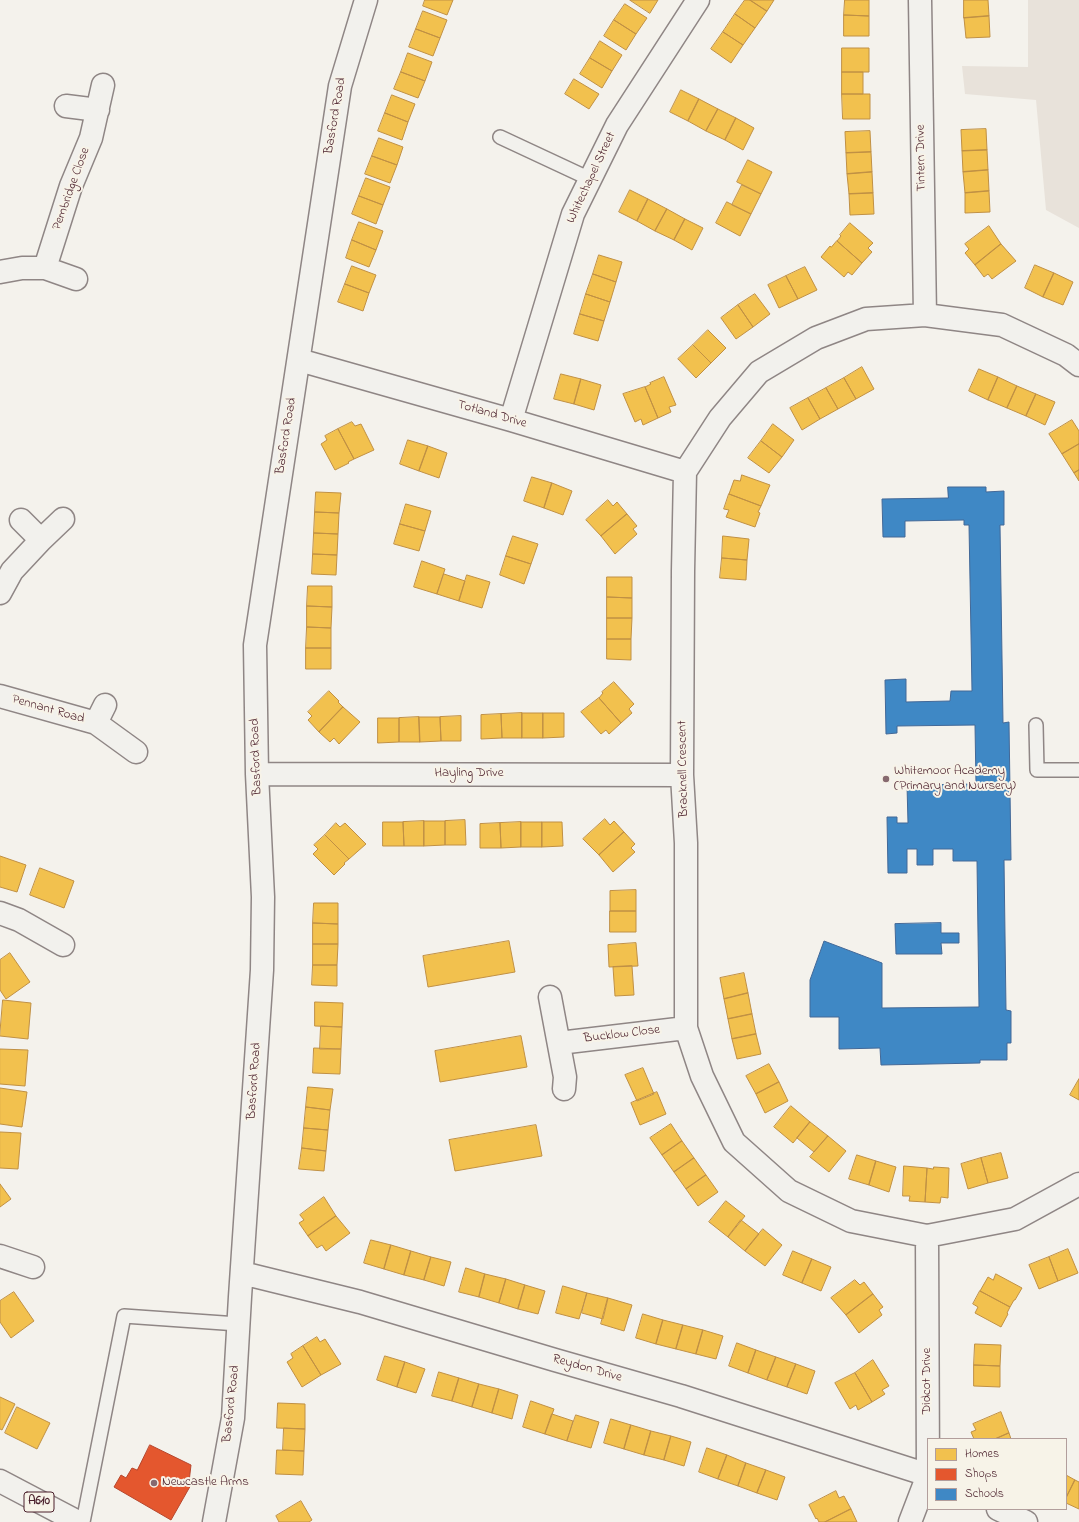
<!DOCTYPE html>
<style>
body{margin:0}
#map{position:relative;width:1079px;height:1522px;overflow:hidden;background:#f4f2ec;font-family:"Indie Flower",sans-serif}
canvas{display:block}
.legend{position:absolute;left:927px;top:1438px;width:140px;height:72px;box-sizing:border-box;background:#f7f3e8;border:1px solid #b29e9c;margin:0;padding:5px 7px;list-style:none;font-size:12px;color:#4a1f2b}
.legend li{display:flex;align-items:center;gap:8px;height:20px}
.legend b{width:20px;border:1px solid #b29e9c}
</style>
<div id="map">
<canvas width="1079" height="1522"></canvas>
<ul class="legend">
<li><b style="height:11px;background:#f2c14e"></b>Homes</li>
<li><b style="height:11px;background:#e4572e"></b>Shops</li>
<li><b style="height:11px;background:#3f88c5"></b>Schools</li>
</ul>
</div>
<script>
const ctx = document.querySelector('canvas').getContext('2d');
ctx.lineJoin = 'round';
function fill(path, color) {
  ctx.fillStyle = color;
  ctx.fill(path, 'evenodd');
}
function strokePath(path, color, width, dash) {
  ctx.strokeStyle = color;
  ctx.lineWidth = width;
  ctx.lineCap = dash ? 'butt' : 'round';
  ctx.setLineDash(dash || []);
  ctx.stroke(path);
}
function label(font, color, halo, rows, align = 'center') {
  ctx.font = font + ' "Indie Flower",sans-serif';
  ctx.lineWidth = 4;
  ctx.setLineDash([]);
  ctx.textBaseline = 'middle';
  ctx.strokeStyle = halo;
  ctx.fillStyle = color;
  for (const [text, x, y, turn = 0] of rows) {
    ctx.save();
    ctx.translate(x, y);
    ctx.rotate((+turn || 0) * Math.PI / 180);
    ctx.textAlign = isNaN(turn) ? turn : align;
    if (halo) ctx.strokeText(text, 0, 0);
    ctx.fillText(text, 0, 0);
    ctx.restore();
  }
}
fill(new Path2D(`
 M1028,0H1079V228L1046,210L1036,100L965,94L962,66L1028,67Z`), '#e8e2da');
const homes = new Path2D(`
 M425,0H453L447,15L423,6Z
 M630,0H658L650,13Z
 M745,0H750L767,11L755,28L735,14Z
 M750,0H774L767,11Z
 M845,0H869V16L844,15Z
 M964,0H988L989,16L964,18Z
 M625,4L647,18L636,34L614,20Z
 M423,11L447,20L440,38L416,29Z
 M735,14L755,28L743,45L723,32Z
 M844,15L869,16V36H844Z
 M989,16L990,37L966,38L964,18Z
 M614,20L636,34L626,50L604,36Z
 M416,29L440,38L433,56L409,47Z
 M723,32L743,45L731,63L711,49Z
 M600,41L622,55L612,71L590,58Z
 M842,48H869V72H842Z
 M408,53L432,62L425,81L401,72Z
 M590,58L612,71L602,88L580,74Z
 M401,72L425,81L418,98L394,89Z
 M842,72H863V94H842Z
 M574,79L599,94L589,109L565,94Z
 M681,90L699,99L688,121L670,112Z
 M842,94H870V119H843Z
 M392,95L415,104L408,122L385,113Z
 M699,99L718,109L706,131L688,121Z
 M718,109L736,118L725,140L706,131Z
 M385,113L408,122L402,140L378,131Z
 M736,118L754,128L743,150L725,140Z
 M986,129L987,150L962,151L961,130Z
 M870,131L871,152L846,153L845,132Z
 M379,138L403,147L397,165L372,156Z
 M987,150L988,170L963,172L962,151Z
 M871,152L872,172L847,174L846,153Z
 M372,156L397,165L390,183L365,174Z
 M748,160L772,172L761,194L737,182Z
 M988,170L989,191L965,193L963,172Z
 M872,172L873,193L849,194L847,174Z
 M366,178L390,187L383,205L359,196Z
 M742,185L761,194L751,214L732,205Z
 M630,190L648,199L637,221L619,212Z
 M989,191L990,212L965,213V193Z
 M873,193L874,214L850,215L849,194Z
 M359,196L383,205L376,224L352,214Z
 M648,199L667,209L655,231L637,221Z
 M727,202L751,214L740,236L716,223Z
 M667,209L685,219L674,240L655,231Z
 M685,219L703,228L692,250L674,240Z
 M359,222L383,231L376,250L352,240Z
 M850,223L873,243L868,248L872,252L862,263L837,241L841,236L840,235Z
 M989,226L1001,244L975,265L965,253L969,249L965,244Z
 M352,240L376,250L369,267L346,258Z
 M837,241L862,263L852,275L848,272L844,277L821,257L830,246L831,247Z
 M1001,244L1016,261L992,279L988,274L984,277L975,265Z
 M599,255L622,262L616,282L593,274Z
 M1035,265L1054,273L1043,297L1025,288Z
 M352,266L376,275L369,293L345,284Z
 M805,267L817,290L798,299L786,276Z
 M1054,273L1073,282L1063,305L1043,297Z
 M593,274L616,282L610,302L586,294Z
 M786,276L798,299L779,308L768,285Z
 M345,284L369,293L363,311L338,302Z
 M586,294L610,302L604,321L580,314Z
 M755,294L770,314L753,327L738,305Z
 M738,305L753,327L736,339L721,318Z
 M580,314L604,321L598,341L574,334Z
 M708,330L726,348L711,363L693,345Z
 M693,345L711,363L696,378L678,359Z
 M862,367L874,389L856,399L844,378Z
 M979,369L998,377L988,400L969,391Z
 M561,374L581,379L574,404L554,399Z
 M664,377L676,405L669,407L671,412L658,418L645,387L651,384L650,383Z
 M998,377L1017,386L1007,408L988,400Z
 M844,378L856,399L838,409L826,388Z
 M581,379L601,385L594,410L574,404Z
 M1017,386L1036,394L1026,416L1007,408Z
 M645,387L658,418L643,425L641,419L635,422L623,394Z
 M826,388L838,409L820,419L808,398Z
 M1036,394L1055,402L1045,425L1026,416Z
 M808,398L820,419L802,430L790,408Z
 M1072,420L1079,431V444L1062,454L1049,434Z
 M352,422L355,426L361,424L374,450L354,459L338,429Z
 M773,424L794,440L782,457L761,441Z
 M338,429L354,459L348,462L349,463L335,470L321,444L327,440L325,436Z
 M408,440L428,446L419,471L400,464Z
 M761,441L782,457L769,473L748,458Z
 M1079,444V470L1074,473L1062,454Z
 M428,446L447,453L439,478L419,471Z
 M1079,470V481L1074,473Z
 M742,475L770,485L761,506L729,494L734,480L740,481Z
 M532,477L552,483L544,508L524,501Z
 M552,483L572,491L563,515L544,508Z
 M316,492L341,493L339,513L315,512Z
 M729,494L761,506L758,512L760,513L755,527L726,517L729,510L724,509Z
 M608,500L613,506L617,502L627,514L601,536L586,520Z
 M406,504L431,511L425,531L400,524Z
 M315,512L339,513L338,534L314,533Z
 M627,514L637,526L633,529L637,534L615,554L601,536Z
 M400,524L425,531L419,551L394,544Z
 M314,533L338,534L337,555L313,554Z
 M513,536L538,544L531,564L506,556Z
 M723,536L749,539L747,560L722,558Z
 M313,554L337,555L336,575L312,574Z
 M506,556L531,564L524,584L500,575Z
 M722,558L747,560L746,580L720,578Z
 M422,561L445,569L437,594L414,587Z
 M444,574L465,581L459,601L437,594Z
 M467,575L490,582L482,608L459,601Z
 M607,577H632V598L607,597Z
 M308,586H332V607L307,606Z
 M607,597L632,598V618H607Z
 M307,606L332,607L331,628L307,627Z
 M607,618H632L631,639H607Z
 M307,627L331,628V648H306Z
 M607,639H631V660L607,659Z
 M306,648H331V669H306Z
 M614,682L634,704L629,709L632,713L621,723L599,698L603,693L602,692Z
 M329,691L339,701L338,702L343,707L319,732L308,720L312,716L308,712Z
 M599,698L621,723L609,734L606,730L601,734L581,712Z
 M343,707L360,722L339,744L334,738L330,742L319,732Z
 M522,713H543V738H522Z
 M522,713V738H502L501,714Z
 M543,713H564V737L543,738Z
 M501,714L502,738L481,739V715Z
 M461,716V741H441L440,717Z
 M419,717H440L441,741L420,742Z
 M419,717L420,742H399V718Z
 M378,718H399V742L378,743Z
 M605,819L610,825L614,821L624,832L599,855L583,839Z
 M465,820L466,845H445V821Z
 M424,821H445V845L424,846Z
 M424,821V846H404L403,822Z
 M383,822H403L404,846H383Z
 M521,822H542V847H521Z
 M521,822V847L501,848L500,823Z
 M542,822H562L563,846L542,847Z
 M336,823L340,827L345,823L366,844L349,859L325,835Z
 M500,823L501,848H480V824Z
 M624,832L635,844L631,848L635,852L613,872L599,855Z
 M325,835L349,859L344,863L345,864L334,875L313,854L318,849L314,845Z
 M0,856L26,865L17,892L0,887Z
 M40,868L74,881L64,908L30,895Z
 M636,890V911H610V891Z
 M314,903H338V924L313,923Z
 M610,911H636V932H610Z
 M313,923L338,924V944H313Z
 M509,941L515,972L428,987L423,956Z
 M636,943L638,966L609,967L608,945Z
 M313,944H338L337,965H313Z
 M10,953L30,982L6,999L0,990V960Z
 M313,965H337V986L312,985Z
 M632,966L634,995L615,996L613,967Z
 M744,973L748,993L724,999L720,978Z
 M748,993L752,1014L728,1019L724,999Z
 M3,1000L31,1003L28,1039L0,1036Z
 M315,1002L343,1003L342,1027L315,1026Z
 M752,1014L756,1034L732,1039L728,1019Z
 M321,1026L342,1027L341,1049H320Z
 M756,1034L761,1054L737,1059L732,1039Z
 M521,1036L527,1067L440,1082L435,1051Z
 M314,1048L341,1049L340,1074L313,1073Z
 M0,1049L28,1050L25,1086L0,1084Z
 M769,1064L779,1082L756,1094L746,1076Z
 M643,1068L654,1094L637,1101L625,1075Z
 M1079,1079V1100L1070,1095Z
 M779,1082L788,1101L765,1113L756,1094Z
 M308,1087L333,1089L330,1110L306,1107Z
 M0,1088L27,1092L22,1127L0,1124Z
 M657,1092L666,1114L640,1125L631,1103Z
 M791,1106L810,1122L793,1143L774,1127Z
 M306,1107L330,1110L328,1130L304,1128Z
 M810,1122L828,1136L814,1152L797,1138Z
 M671,1124L682,1141L662,1155L650,1138Z
 M536,1125L542,1156L455,1171L449,1140Z
 M304,1128L328,1130L326,1151L302,1148Z
 M0,1132L21,1133L18,1169L0,1168Z
 M828,1136L846,1151L829,1172L810,1157Z
 M682,1141L694,1158L674,1172L662,1155Z
 M302,1148L326,1151L324,1171L299,1169Z
 M1001,1153L1008,1178L988,1183L981,1158Z
 M857,1155L876,1161L869,1185L849,1179Z
 M694,1158L706,1175L686,1189L674,1172Z
 M981,1158L988,1183L968,1189L961,1164Z
 M876,1161L896,1167L889,1192L869,1185Z
 M904,1166L927,1168L925,1202L909,1201L910,1196H903Z
 M934,1167L949,1168L948,1198L941,1197L940,1203L925,1202L927,1168L933,1169Z
 M706,1175L718,1192L698,1206L686,1189Z
 M0,1184L11,1199L0,1207Z
 M324,1197L336,1216L308,1236L299,1223L304,1220L300,1215Z
 M726,1201L745,1216L728,1237L709,1222Z
 M336,1216L350,1233L326,1251L322,1245L317,1248L308,1236Z
 M741,1220L759,1234L745,1251L728,1237Z
 M763,1229L782,1245L765,1266L745,1251Z
 M371,1240L391,1245L384,1269L364,1263Z
 M391,1245L411,1251L404,1275L384,1269Z
 M1068,1249L1078,1273L1058,1281L1049,1257Z
 M411,1251L431,1257L424,1280L404,1275Z
 M793,1251L812,1259L802,1283L783,1275Z
 M431,1257L451,1262L444,1286L424,1280Z
 M1049,1257L1058,1281L1039,1289L1029,1265Z
 M812,1259L831,1267L821,1291L802,1283Z
 M466,1268L485,1274L479,1297L459,1292Z
 M485,1274L506,1279L499,1303L479,1297Z
 M996,1274L1022,1288L1015,1300H1014L1010,1307L980,1291L988,1277L993,1280Z
 M506,1279L525,1285L518,1309L499,1303Z
 M855,1280L860,1285L864,1282L873,1294L846,1315L831,1298Z
 M525,1285L545,1291L538,1314L518,1309Z
 M563,1286L587,1293L579,1319L556,1313Z
 M980,1291L1010,1307L1007,1313L1008,1314L1001,1327L975,1313L978,1307L973,1304Z
 M14,1292L34,1321L11,1338L0,1322V1301Z
 M587,1293L608,1298L603,1319L582,1313Z
 M873,1294L883,1307L879,1310L882,1315L859,1333L846,1315Z
 M608,1298L632,1305L624,1331L601,1324Z
 M643,1314L663,1320L656,1344L636,1338Z
 M663,1320L683,1325L676,1349L656,1344Z
 M683,1325L703,1330L696,1354L676,1349Z
 M703,1330L723,1336L716,1359L696,1354Z
 M317,1337L320,1342L325,1339L341,1364L321,1375L303,1346Z
 M737,1343L756,1350L748,1373L729,1366Z
 M975,1344L1001,1345L1000,1366L974,1365Z
 M303,1346L321,1375L302,1387L287,1362L293,1358L291,1354Z
 M756,1350L776,1357L767,1380L748,1373Z
 M385,1356L405,1362L397,1387L377,1380Z
 M776,1357L796,1364L787,1387L767,1380Z
 M873,1360L889,1386L882,1390L885,1394L872,1402L855,1373Z
 M405,1362L425,1369L416,1393L397,1387Z
 M796,1364L815,1371L807,1394L787,1387Z
 M974,1365L1000,1366V1387L974,1386Z
 M439,1372L459,1378L452,1401L432,1396Z
 M855,1373L872,1402L858,1410L856,1405L850,1409L835,1383Z
 M459,1378L479,1384L472,1407L452,1401Z
 M479,1384L499,1389L492,1413L472,1407Z
 M499,1389L518,1395L512,1419L492,1413Z
 M0,1397L15,1404L2,1430L0,1429Z
 M531,1401L554,1409L545,1434L523,1427Z
 M278,1403L305,1404V1429L277,1428Z
 M17,1407L50,1423L37,1449L5,1433Z
 M1001,1412L1009,1433L995,1439H974L971,1432L976,1430L973,1424Z
 M552,1414L573,1421L567,1441L545,1434Z
 M576,1415L599,1422L591,1448L567,1441Z
 M611,1419L631,1425L624,1449L604,1443Z
 M631,1425L651,1431L644,1455L624,1449Z
 M284,1428L305,1429L304,1451L283,1450Z
 M651,1431L671,1436L664,1460L644,1455Z
 M1009,1433L1011,1439H1013H995Z
 M671,1436L691,1442L684,1466L664,1460Z
 M707,1448L727,1455L718,1479L699,1472Z
 M277,1450L304,1451L303,1475L276,1474Z
 M727,1455L746,1463L738,1486L718,1479Z
 M746,1463L766,1470L757,1493L738,1486Z
 M766,1470L785,1477L777,1500L757,1493Z
 M1066,1475L1075,1480L1066,1498Z
 M1075,1480L1079,1482V1509L1066,1503V1498Z
 M836,1491L839,1498L844,1496L851,1509L825,1522H819L817,1518L816,1519L809,1505Z
 M301,1501L312,1520L309,1522H279L276,1516Z
 M851,1509L857,1522H825Z`);
fill(homes, '#f2c14e');
strokePath(homes, '#c09044', 1);
const shops = new Path2D(`
 M150,1445L191,1465L189,1482L192,1483L171,1520L114,1487L121,1475L126,1478L132,1468L137,1470Z`);
fill(shops, '#e4572e');
strokePath(shops, '#b6462d', 1);
const schools = new Path2D(`
 M948,487H986V492L1004,491V525H1000L1003,723L1009,722L1011,860H1004L1006,1010L1011,1011V1043H1007V1060H980V1063L881,1065L880,1048L839,1049V1017H810V980L824,941L882,963V1008L979,1007L977,861H953V849H933V865H917V849H907V873H888L887,817H897V823H908L907,785L976,784L975,725L897,726V733L886,734L885,680L906,679V702L950,701L951,691H972L969,525H964V520L905,521V537H883L882,499L948,498Z
 M941,923V933H959V943H941L942,954H896L895,924Z`);
fill(schools, '#3f88c5');
strokePath(schools, '#426897', 1);
const service = new Path2D(`
 M500,137L590,179
 M1036,725L1037,770H1079
 M83,1522L124,1316L238,1324`);
const minor = new Path2D(`
 M920,0L925,315
 M66,106L98,110
 M45,268L71,186L91,138L103,85
 M0,272L22,268H45L76,279
 M299,360L511,420L685,472
 M1079,365L1066,355L1002,325L925,315L866,319L816,338L759,372L720,418L685,472L683,571L682,775L686,843V1028L702,1076L734,1142L789,1191L851,1221L927,1236L1015,1219L1079,1184
 M511,420L573,214L617,125L698,0
 M21,520L41,540
 M0,593L12,571L41,540L63,519
 M0,696L96,723L136,752
 M96,723L105,705
 M257,774L682,775
 M0,913L19,920L63,945
 M550,997L565,1077L564,1089
 M559,1043L686,1028
 M0,1256L33,1267
 M242,1273L360,1302L555,1360L681,1396L928,1475
 M998,1509L1026,1522
 M214,1522L233,1418L240,1297L262,970L263,897L257,774L255,645L340,86L366,0
 M910,1522L928,1475L927,1236`);
const trunk = new Path2D(`
 M0,1481L78,1522`);
strokePath(service, '#8f8685', 16);
strokePath(minor, '#8f8685', 25);
strokePath(trunk, '#8f8685', 25);
strokePath(service, '#f2f1ed', 13);
strokePath(minor, '#f2f1ed', 22);
strokePath(trunk, '#f2f1ed', 22);
for (const [x, y, r, color] of [
 [886,779,4,"#86696f"],
 [154,1483,4,"#86696f"]
]) {
  const dot = new Path2D();
  dot.arc(x, y, r, 0, 2 * Math.PI);
  ctx.fillStyle = color;
  ctx.fill(dot);
  strokePath(dot, '#f7f3e8', 1.5);
}
for (const [x, y, w] of [
 [39,1502,30]
]) {
  const box = new Path2D();
  box.roundRect(x - w / 2, y - 10, w, 20, 3);
  ctx.fillStyle = '#f7f3e8';
  ctx.fill(box);
  strokePath(box, '#4a1f2b', 1);
}
label('bold 12px', '#4a1f2b', null, [
 ["A610",39,1502]
]);
label('13px', '#4a1f2b', '#f7f3e8', [
 ["Basford Road",336,116,-80],
 ["Tintern Drive",922,158,-91],
 ["Whitechapel Street",592,178,-65],
 ["Pembridge Close",72,189,-70],
 ["Totland Drive",492,415,16],
 ["Basford Road",287,436,-81],
 ["Pennant Road",48,710,16],
 ["Basford Road",257,757,-92],
 ["Bracknell Crescent",684,769,-91],
 ["Hayling Drive",469,774],
 ["Bucklow Close",622,1035,-7],
 ["Basford Road",255,1081,-86],
 ["Reydon Drive",587,1369,16],
 ["Didcot Drive",928,1381,-90],
 ["Basford Road",232,1404,-84]
]);
label('13px', '#4a1f2b', '#f7f3e8', [
 ["Whitemoor Academy",894,772],
 ["(Primary and Nursery)",894,787],
 ["Newcastle Arms",162,1483]
], 'left');
</script>
